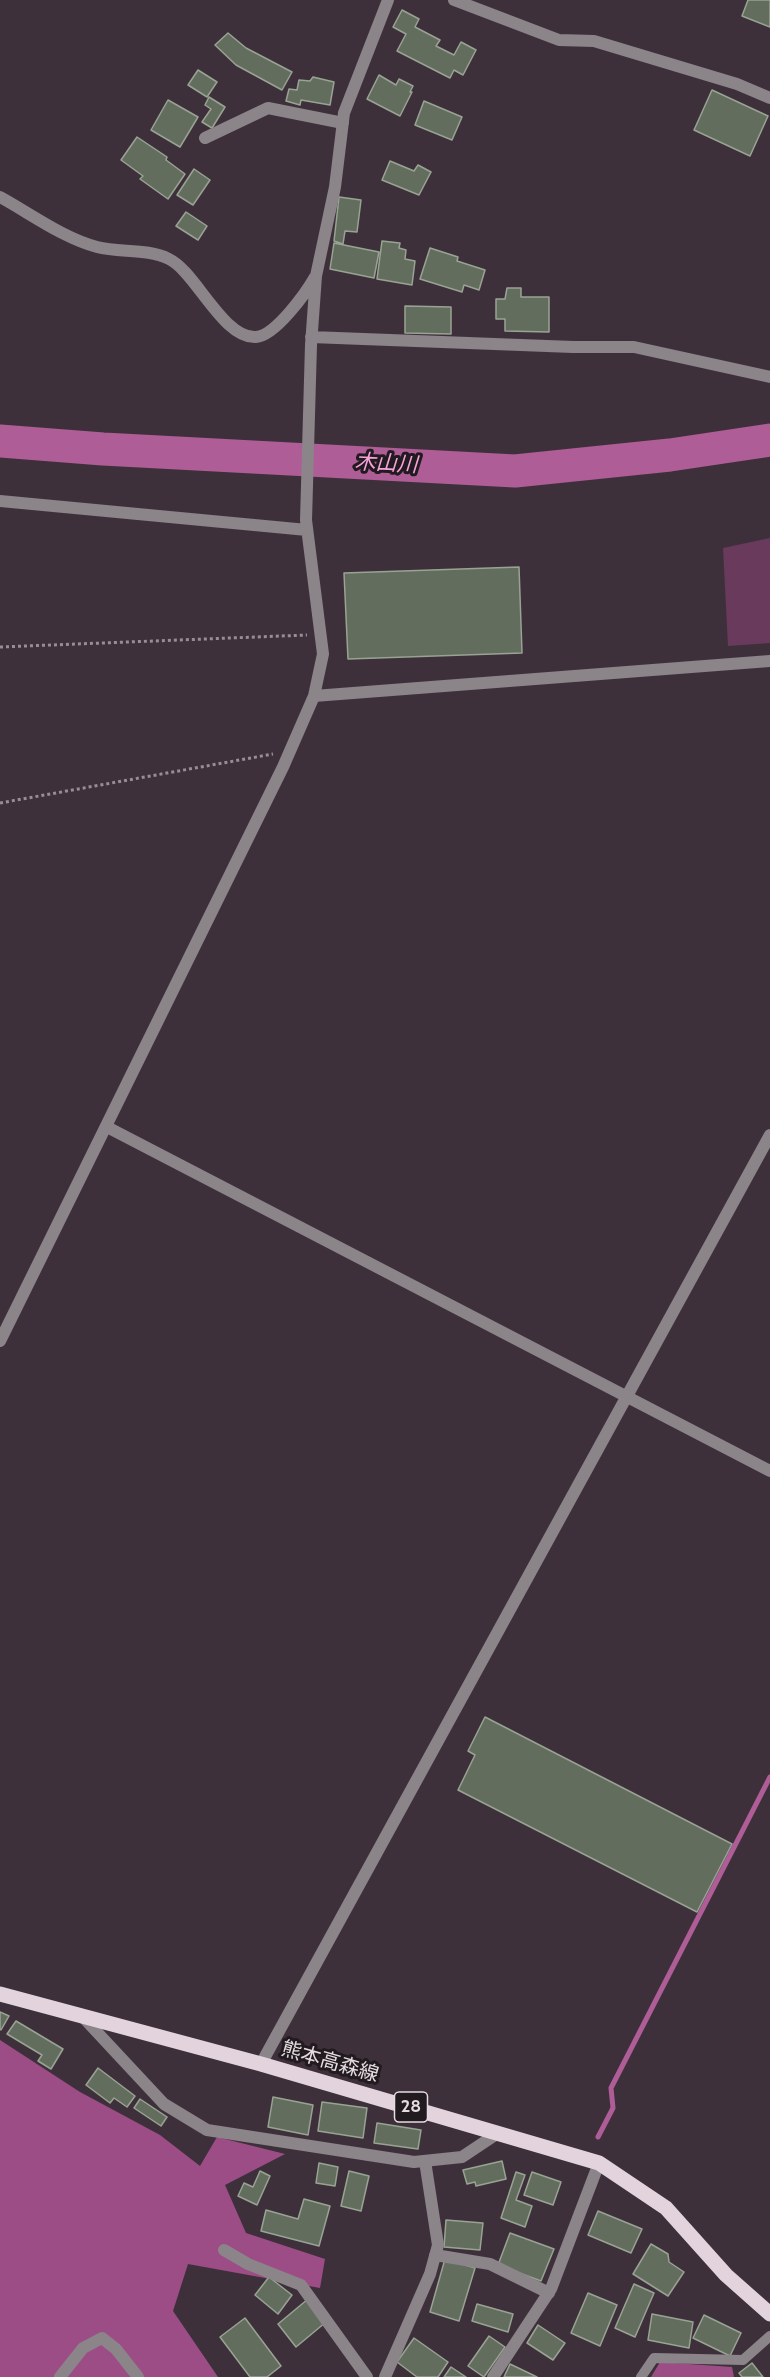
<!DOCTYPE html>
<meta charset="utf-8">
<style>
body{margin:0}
canvas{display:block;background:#3e303a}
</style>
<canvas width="770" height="2377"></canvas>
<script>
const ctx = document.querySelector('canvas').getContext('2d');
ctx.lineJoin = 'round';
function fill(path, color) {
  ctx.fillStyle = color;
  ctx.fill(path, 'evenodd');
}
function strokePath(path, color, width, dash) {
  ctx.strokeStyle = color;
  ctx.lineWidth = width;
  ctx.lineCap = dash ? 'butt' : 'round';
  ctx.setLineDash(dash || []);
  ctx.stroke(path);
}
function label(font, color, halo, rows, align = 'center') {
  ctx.font = font + ' Cabin,"Noto Sans JP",sans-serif';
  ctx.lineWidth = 6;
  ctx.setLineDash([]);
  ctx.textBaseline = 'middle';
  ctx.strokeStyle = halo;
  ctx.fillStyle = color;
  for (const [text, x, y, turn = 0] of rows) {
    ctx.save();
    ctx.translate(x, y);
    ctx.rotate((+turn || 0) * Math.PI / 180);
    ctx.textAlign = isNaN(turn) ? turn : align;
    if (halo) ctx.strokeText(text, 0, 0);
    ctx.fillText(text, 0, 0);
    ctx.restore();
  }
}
fill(new Path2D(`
 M770,538V643L728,646L723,548Z`), '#693a5b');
fill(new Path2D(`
 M0,2040L80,2092L160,2135L200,2166L217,2137L285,2154L225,2185L246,2233L325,2259L320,2288L188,2264L173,2311L218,2377H0Z
 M660,2362L732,2367L734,2377H651Z`), '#9c4d86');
strokePath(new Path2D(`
 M598,2137L613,2108L611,2088L770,1777`), '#ae5d97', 5);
strokePath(new Path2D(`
 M0,441L103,449L515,471L670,455L770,440`), '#ae5d97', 33);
const building = new Path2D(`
 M748,0H770V27L742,16Z
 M402,10L419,19L415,27L440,40L436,46L454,55L461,42L476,50L463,75L454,70L450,78L397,51L406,34L393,27Z
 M228,33L246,48L292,72L282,90L236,65L215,45Z
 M198,70L217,82L207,97L188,85Z
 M379,75L396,85L399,79L413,86L410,92H412L400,116L367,99Z
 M313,77L334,82L330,105L301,100L300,105L286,101L289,89L297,90L299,80L310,81Z
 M712,90L768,116L750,156L694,130Z
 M209,97L225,107L212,128L202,122L211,109L205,105Z
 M168,100L198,117L180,147L151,130Z
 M424,101L462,117L452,140L415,125Z
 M137,137L167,157L166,160L185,174L168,199L140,179L143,176L121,160Z
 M390,161L414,171L418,165L431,172L419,195L382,180Z
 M194,169L210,180L193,205L177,195Z
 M339,197L361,200L357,232L345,231L343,244L334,241Z
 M186,212L207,226L198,240L176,226Z
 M382,241L400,243L399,248L406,250L405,259L415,261L412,285L377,279Z
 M334,243L379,252L374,278L330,269Z
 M430,248L458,257L457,261L485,270L479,290L464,285L462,292L420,279Z
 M507,288H521V297H549V332L505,331V319H496V299H505Z
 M405,306L451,307V334L405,333Z
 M519,567L522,653L348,659L344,573Z
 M485,1717L732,1844L697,1912L458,1790L475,1755L468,1751Z
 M0,2012L9,2016L1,2030L0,2029Z
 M16,2021L63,2049L51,2069L38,2061L42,2055L7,2034Z
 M98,2068L135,2096L127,2107L114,2098L110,2103L86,2085Z
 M273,2097L313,2105L308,2135L268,2127Z
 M140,2099L167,2117L161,2126L134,2108Z
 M322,2102L367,2108L363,2138L318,2131Z
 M377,2123L421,2130L418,2149L374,2143Z
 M502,2161L506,2179L476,2186L475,2182L467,2184L463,2170Z
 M319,2163L338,2167L335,2186L316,2183Z
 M260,2171L270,2176L257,2205L238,2196L244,2183L253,2187Z
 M349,2171L369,2176L361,2211L341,2206Z
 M516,2172L525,2175L516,2200L532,2206L525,2227L501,2218Z
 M532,2172L561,2182L553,2205L524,2195Z
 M304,2199L330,2206L319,2246L261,2231L266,2210L298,2219Z
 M598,2211L642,2229L631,2253L588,2235Z
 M446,2220L483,2223L480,2250L444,2247Z
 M510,2233L554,2249L541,2281L498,2265Z
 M651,2244L668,2254L669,2262L684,2272L668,2296L633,2274Z
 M445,2259L475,2268L459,2321L430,2312Z
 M269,2277L292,2295L278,2314L255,2295Z
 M634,2284L654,2293L635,2337L615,2328Z
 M588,2293L617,2305L600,2346L571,2333Z
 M308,2299L326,2322L296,2347L278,2324Z
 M477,2304L513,2314L508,2332L472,2321Z
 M652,2314L693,2322L689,2348L648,2340Z
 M704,2315L741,2333L730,2356L693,2338Z
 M245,2318L281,2366L267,2377H250L220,2337Z
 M538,2325L565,2343L553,2360L527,2343Z
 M489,2336L505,2347L484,2377L468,2366Z
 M414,2338L448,2362L438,2377H417L397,2362Z
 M752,2363L763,2377H742L739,2373Z
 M510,2364L537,2377H504Z
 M451,2367L466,2377H444Z`);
fill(building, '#636d5e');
strokePath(building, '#99a394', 1.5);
strokePath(new Path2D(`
 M0,647L307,635
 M0,803L273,754`), '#988d94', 3, [3, 3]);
strokePath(new Path2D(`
 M641,2377L654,2358L743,2360L770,2336`), '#8b8489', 10);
strokePath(new Path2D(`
 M454,0L559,40L594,41L737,84L770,98
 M205,138L268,108L343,123
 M0,197C31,214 63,238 97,247C120,253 147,248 169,259C196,272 223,339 256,337C275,336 306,293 315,277
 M311,337L573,347H634L770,377
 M0,501L307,530
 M314,696L770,661
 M107,1127L770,1471
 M0,1341L283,767L314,696L323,654L306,520L311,345L316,276L335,187L344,113L388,0
 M81,2015L164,2104L207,2130L414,2162L462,2157L498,2133
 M261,2064L770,1135
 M224,2250L248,2264L301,2285L367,2377
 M435,2255L490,2264L549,2293
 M60,2377L83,2348L102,2338L116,2349L138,2377
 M385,2377L430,2274L438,2245L425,2161
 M493,2377L551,2289L599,2163`), '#8b8489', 12);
strokePath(new Path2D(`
 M0,1994L261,2064L599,2163L666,2208L726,2275L770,2314`), '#e2d3dd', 15);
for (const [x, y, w] of [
 [411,2107,33]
]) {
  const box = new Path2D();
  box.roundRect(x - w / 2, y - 15, w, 30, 4.5);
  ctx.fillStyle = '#211b1f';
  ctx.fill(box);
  strokePath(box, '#e5dce1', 1.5);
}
label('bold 18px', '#e5dce1', null, [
 ["28",411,2107]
]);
label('20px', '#e5dce1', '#211b1f', [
 ["熊本高森線",330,2062,16]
]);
label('italic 21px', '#f7a1dd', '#211b1f', [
 ["木山川",386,464,3]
]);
</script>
